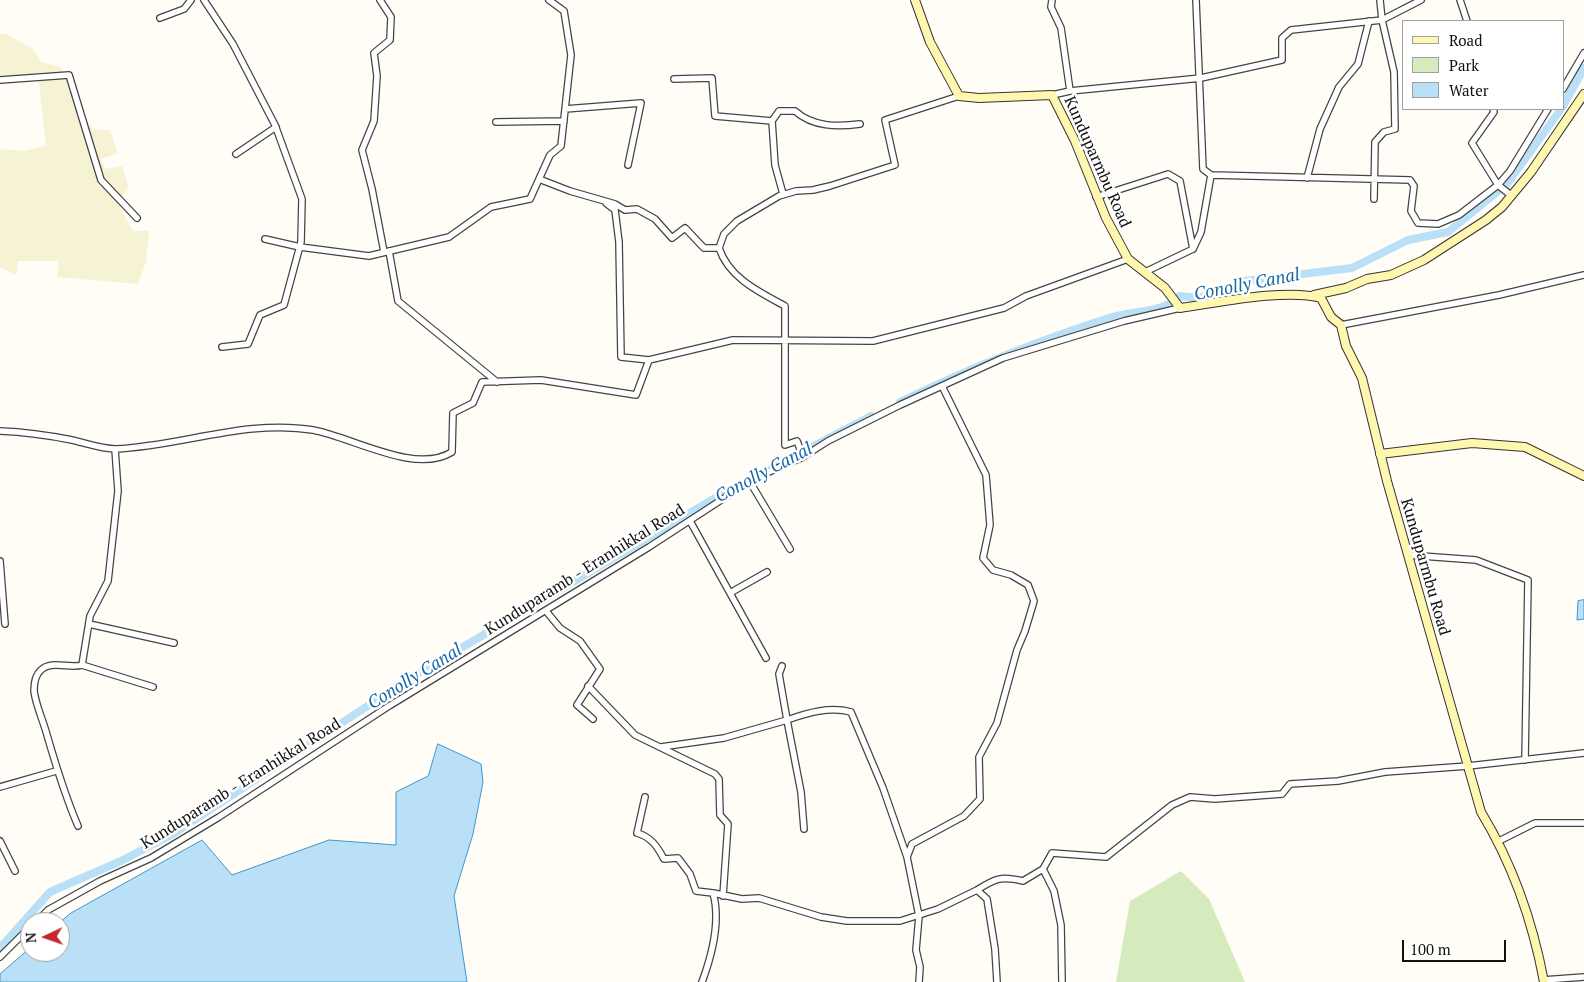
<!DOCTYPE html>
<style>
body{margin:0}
#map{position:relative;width:1584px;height:982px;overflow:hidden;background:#fffdf5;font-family:"PT Serif",serif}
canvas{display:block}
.legend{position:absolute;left:1402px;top:20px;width:162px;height:90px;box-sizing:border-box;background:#fff;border:1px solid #a0a0a0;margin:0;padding:6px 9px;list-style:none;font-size:15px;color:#111}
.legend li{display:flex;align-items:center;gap:10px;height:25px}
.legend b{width:25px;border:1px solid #a0a0a0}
.north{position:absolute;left:20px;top:912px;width:50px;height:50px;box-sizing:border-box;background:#fff;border:1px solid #a0a0a0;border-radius:50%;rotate:267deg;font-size:14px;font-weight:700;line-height:20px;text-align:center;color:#111}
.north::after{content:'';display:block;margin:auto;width:18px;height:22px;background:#c4262e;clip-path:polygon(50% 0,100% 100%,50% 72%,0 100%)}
.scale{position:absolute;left:1402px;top:940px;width:104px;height:22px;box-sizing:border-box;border:2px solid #111;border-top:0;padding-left:6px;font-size:15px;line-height:18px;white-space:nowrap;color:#111;-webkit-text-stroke:4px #fff;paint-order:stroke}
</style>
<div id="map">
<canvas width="1584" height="982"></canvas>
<ul class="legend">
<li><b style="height:6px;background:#fff6b0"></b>Road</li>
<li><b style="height:14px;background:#d5ebbd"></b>Park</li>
<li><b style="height:14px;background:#b9e0f7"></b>Water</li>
</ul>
<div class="north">N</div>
<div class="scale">100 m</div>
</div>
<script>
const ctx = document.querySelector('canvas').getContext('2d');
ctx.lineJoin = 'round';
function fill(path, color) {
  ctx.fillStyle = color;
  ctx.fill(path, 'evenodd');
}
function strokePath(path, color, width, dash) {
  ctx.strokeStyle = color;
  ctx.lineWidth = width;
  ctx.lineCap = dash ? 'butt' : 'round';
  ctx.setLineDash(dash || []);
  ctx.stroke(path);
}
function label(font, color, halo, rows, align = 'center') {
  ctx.font = font + ' "PT Serif",serif';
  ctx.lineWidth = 5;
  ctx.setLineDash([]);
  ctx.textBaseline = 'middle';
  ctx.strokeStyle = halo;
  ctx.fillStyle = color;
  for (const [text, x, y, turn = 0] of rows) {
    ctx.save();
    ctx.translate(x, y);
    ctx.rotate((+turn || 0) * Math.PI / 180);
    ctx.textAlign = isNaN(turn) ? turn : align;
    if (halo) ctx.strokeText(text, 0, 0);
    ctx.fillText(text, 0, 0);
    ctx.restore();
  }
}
fill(new Path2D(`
 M0,34H6L33,49L41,62L61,67L81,111L93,129L110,130L118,153L101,159L105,169L122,166L129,188L117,202L133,231H149L146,262L138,284L57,277L59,261H18L16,275L0,267V149L24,151L46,146L38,76H0Z`), '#f6f3d4');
fill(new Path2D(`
 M1181,871L1209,899L1245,982H1116L1130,901Z`), '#d5ebbd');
const water = new Path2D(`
 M1584,600V619L1577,620L1578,601Z
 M438,744L481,764L483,782L473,834L454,896L467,982H0V974L30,948V952H60V922L71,913L202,840L232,875L329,840L396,845V792L428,776Z`);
fill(water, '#b9e0f7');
strokePath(water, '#3f96cf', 1);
strokePath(new Path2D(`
 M1563,106L1584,68
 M900,402C968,369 1039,340 1112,317C1133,311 1165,313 1179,296L1200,298L1219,288H1230L1245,281L1352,268L1408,240L1448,232L1507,184L1561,109
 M0,948L50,892L121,861L173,834L407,680L722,494L871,416`), '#b9e0f7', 8);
const street = new Path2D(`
 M204,0L233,44L275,125L302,199L301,242L284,305L260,315L248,344L222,347
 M380,0L391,17L390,40L374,53L377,76L374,121L362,150L372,189L384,252
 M1052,0L1051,7L1061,28L1070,91
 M1196,0L1203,169L1211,175L1410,180L1414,186L1411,211L1418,223L1438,224L1459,215L1498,185L1510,171L1548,109
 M1460,0L1467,21
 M160,18L184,9L191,0
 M674,79L712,78L715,116L772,121
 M0,80L69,75L101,180L137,218
 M1563,89L1584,53
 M1052,95L1070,91L1201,78L1282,60V38L1291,30L1382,20L1421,0
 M565,109L641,103L628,165
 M1493,109L1494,112L1472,143L1498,185L1512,196
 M496,122L564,121
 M236,154L276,127
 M1307,178L1320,129L1339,87L1358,64L1369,21
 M539,179L570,191L615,204L625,210L637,209L655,219L672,238L685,228L704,248H719C729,278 759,292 785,306V445L797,441L803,457
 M783,194L775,165L772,121L779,111H795C813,127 837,127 860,124
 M1096,197L1168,174L1180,181L1193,249
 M1374,199L1375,142L1384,132L1395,129L1394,72L1382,20L1380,0
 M606,203L615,210L619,242L621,357L649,360
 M265,239L300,247L369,256L449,237L491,207L530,199L550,155L561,146L571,55L564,11L549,0
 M719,248L724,234L737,221L779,196L796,191L813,190L830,186L895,165L885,120L959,96
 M389,251L398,301L497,382
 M1145,272L1193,249L1201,232L1211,175
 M1341,325L1499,295L1584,275
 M0,431C25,432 47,435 72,440C85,443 102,449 116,449C181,446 248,419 313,430C352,437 415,475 452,452L453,413L473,403L482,382L541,380L636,395L649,360L733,340L873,341L1004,308L1026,296L1128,259
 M750,482L790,549
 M690,521L766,658
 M1408,555L1476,560L1528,580L1525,760
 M0,561L5,624
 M730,593L767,572
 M546,611L560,628L580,641L600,669L577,705L593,719
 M89,624L174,643
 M82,665L153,687
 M782,666L779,674L787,720C807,713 830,706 851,712L883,788L907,857
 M588,686L635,735L715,774L719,779L720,815L728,824L723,896
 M661,747L724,738L787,720L801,792L804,829
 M0,787L56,771
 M645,797L637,833C651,837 657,846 664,859L678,858L690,874L696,891L713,893
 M78,826C65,796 56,766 47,735C43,720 36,706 34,691C34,683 35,675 41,670C51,660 70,669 82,665L90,616L108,581L118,491L115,449
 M0,841L15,871
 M1499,841L1535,823H1584
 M1043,869L1054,891L1061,925L1062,982
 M977,890C996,878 1001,876 1023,881L1043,869L1052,853L1106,857L1172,805L1190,797L1215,799L1282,794L1290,784L1338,781L1385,772L1468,766L1584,753
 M36,922L48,910L100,881L151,858L219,817L389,706L649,547L755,478L803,457L828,441L900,405L1003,358L1124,321L1180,308
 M0,957L30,927
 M1543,980L1584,977
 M702,982C712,955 721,921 713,893L742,899L759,898L821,917L847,921H900L938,909L977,890L987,899L995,949L997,982
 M919,982L920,967L916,950L919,916L907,857L912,844L964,816L980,799L979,757L997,723L1017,650L1025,631L1034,601L1028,585L1011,575L993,570L983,558L990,525L986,475L942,386`);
const secondary = new Path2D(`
 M915,0L930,42L959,96L979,98L1052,95L1075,141L1106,218L1128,259L1165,288L1180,308C1216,303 1287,288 1321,298L1331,317L1341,325L1346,346L1362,378L1387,481L1481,812C1512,863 1533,923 1544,982
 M1314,295L1346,288L1367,279L1391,275L1424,260L1486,220L1502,207L1531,172L1584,94
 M1380,454L1472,443L1525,447L1584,476`);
strokePath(street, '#444', 8);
strokePath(secondary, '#333', 10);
strokePath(street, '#fff', 5.5);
strokePath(secondary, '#fff6b0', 8);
label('16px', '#111', '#fff', [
 ["Kunduparmbu Road",1097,162,66],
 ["Kunduparmbu Road",1425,567,74],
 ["Kunduparamb - Eranhikkal Road",585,570,-32],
 ["Kunduparamb - Eranhikkal Road",241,784,-32]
]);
label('italic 18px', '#1768a6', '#fff', [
 ["Conolly Canal",1247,285,-11],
 ["Conolly Canal",764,473,-28],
 ["Conolly Canal",415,677,-32]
]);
</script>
